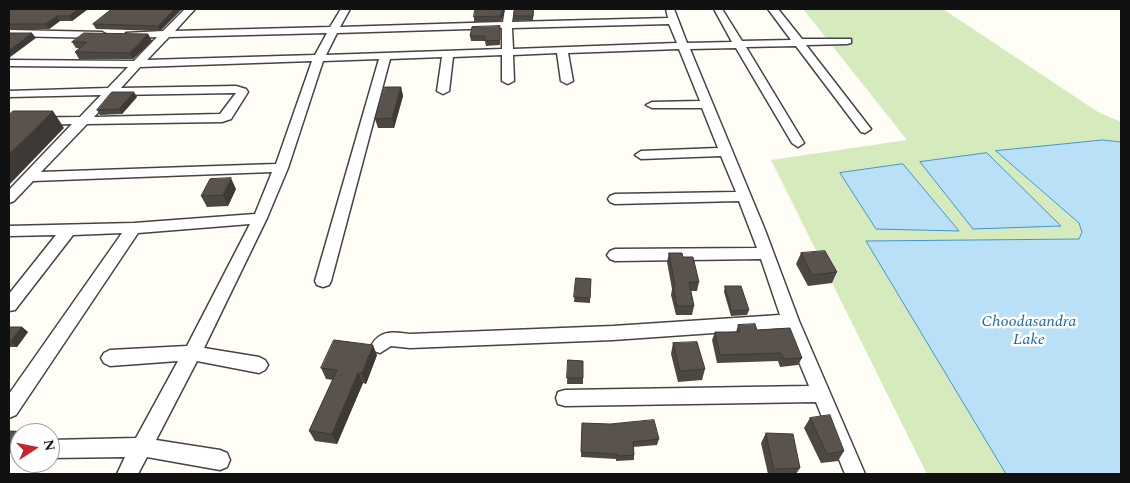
<!DOCTYPE html>
<style>
body{margin:0}
#map{position:relative;width:1130px;height:483px;overflow:hidden;background:#fffdf5;font-family:Spectral,serif}
canvas{display:block}
.frame{position:absolute;inset:0;border:10px solid #111;pointer-events:none}
.north{position:absolute;left:10px;top:423px;width:50px;height:50px;box-sizing:border-box;background:#fff;border:1px solid #a0a0a0;border-radius:50%;rotate:79deg;font-size:14px;font-weight:700;line-height:20px;text-align:center;color:#111}
.north::after{content:'';display:block;margin:auto;width:18px;height:22px;background:#c4262e;clip-path:polygon(50% 0,100% 100%,50% 72%,0 100%)}
</style>
<div id="map">
<canvas width="1130" height="483"></canvas>
<div class="frame"></div>
<div class="north">N</div>
</div>
<script>
const ctx = document.querySelector('canvas').getContext('2d');
ctx.lineJoin = 'round';
function fill(path, color) {
  ctx.fillStyle = color;
  ctx.fill(path, 'evenodd');
}
function strokePath(path, color, width, dash) {
  ctx.strokeStyle = color;
  ctx.lineWidth = width;
  ctx.lineCap = dash ? 'butt' : 'round';
  ctx.setLineDash(dash || []);
  ctx.stroke(path);
}
function label(font, color, halo, rows, align = 'center') {
  ctx.font = font + ' Spectral,serif';
  ctx.lineWidth = 5;
  ctx.setLineDash([]);
  ctx.textBaseline = 'middle';
  ctx.strokeStyle = halo;
  ctx.fillStyle = color;
  for (const [text, x, y, turn = 0] of rows) {
    ctx.save();
    ctx.translate(x, y);
    ctx.rotate((+turn || 0) * Math.PI / 180);
    ctx.textAlign = isNaN(turn) ? turn : align;
    if (halo) ctx.strokeText(text, 0, 0);
    ctx.fillText(text, 0, 0);
    ctx.restore();
  }
}
fill(new Path2D(`
 M803,9H943L1098,112L1121,122V142L1103,140L996,151L1079,223L1082,232L1079,239L867,241L1006,474H927L771,160L907,140Z`), '#d5ebbd');
const water = new Path2D(`
 M1103,140L1121,142V474H1006L866,241L1079,239L1082,232L1079,223L996,151Z
 M987,153L1061,226L973,229L920,162Z
 M903,164L959,231L876,229L840,173Z`);
fill(water, '#b9e0f7');
strokePath(water, '#3f96cf', 1);
const street = new Path2D(`
 M185,9H195L175,31L330,27L341,9H350L340,27L503,22L505,9H514L512,22L668,18L666,9H674L687,43L732,42L714,9H722L742,41L791,40L768,9H778L802,39H851V43L847,44L806,45L871,129L865,133L861,132L796,46L746,47L804,143L798,147L792,143L736,48L690,49L765,230L799,321L865,474H845L816,402L565,406L558,404L556,398L558,392L565,390L809,386L785,328L613,340L410,348L391,346L380,353L374,351L371,346C380,329 394,332 410,334L613,326L780,315L761,259L615,261L610,259L607,255L610,251L615,249L757,248L739,201L615,204L610,202L608,199L610,196L615,194L736,192L721,156L641,159L635,155L641,151L718,148L702,108H652L646,105L652,102L700,101L679,49L568,53L573,81L567,84L561,81L557,53L513,55L514,81L508,84L502,81V55L453,57L449,91L443,94L437,91L442,57L390,59L331,281L329,285L323,287L317,285L315,281L379,59L323,61L288,168L267,218L204,348L259,357L265,360L268,365L265,370L259,373L197,361L156,440L220,450L227,453L230,460L227,467L220,470L147,457L138,474H117L125,457L50,458V440L136,438L178,361L110,366L104,363L101,358L104,353L110,350L187,346L250,224L138,233L16,415L9,418V394L122,233L73,235L15,310L9,311V294L56,235L9,236V226L134,223L255,214L272,172L33,181L14,201L9,203V190L72,124L9,126V118L80,117L101,95L9,97V91L108,88L128,67L9,66V60L134,61L157,37L130,38L126,37V33L163,31ZM669,24L677,43L513,49L512,28ZM502,28V49L326,55L337,33ZM327,33L315,55L147,60L169,37ZM312,61L276,164L41,172L87,124L222,122L231,119L248,92L246,89L236,86L121,88L140,67ZM236,93L220,114L94,117L114,95Z
 M9,30L102,32L107,35L102,38L9,36Z`);
strokePath(street, '#444', 3);
fill(street, '#fff');
fill(new Path2D(`
 M9,9H88L72,21H60L49,29H9Z
 M112,9H182L160,31L96,29L93,24Z
 M505,9L501,21L474,22V17Z
 M534,9L533,20L514,21V16Z
 M500,26V45L486,46L485,41H471L470,36Z
 M148,34L152,41L133,59H79L75,52L79,48H76L72,42Z
 M401,87L403,96L394,128H378L375,119Z
 M137,97L122,114L100,115L97,110Z
 M236,189L228,206L207,207L201,196Z
 M669,253L699,282L697,291H691L694,306L692,315H676L671,295L672,289L667,262Z
 M801,253L837,272L832,283L808,286L796,264Z
 M576,278L591,279L590,303L574,302Z
 M725,286L749,310L747,315L731,316L724,292Z
 M738,325L757,330L802,358L798,365L780,367L778,361L717,363L712,340L715,332H736Z
 M9,327H22L28,332L17,347H9Z
 M673,343L705,369L702,380L678,382L671,354Z
 M377,355L366,384L363,383L337,444L315,441L309,431L333,380L326,379L321,368Z
 M568,360L583,361V384H567Z
 M810,418L844,451L838,461L821,463L804,428Z
 M582,423L659,439L657,445L633,447L634,455V460L616,461V459L581,457Z
 M9,431L35,432L36,433H20V453H9Z
 M766,433L800,468L796,474H768L761,443Z`), '#4d4742');
fill(new Path2D(`
 M79,9H88L72,21L69,16Z
 M175,9H182L160,31L158,26Z
 M503,9H505L501,21V16Z
 M57,16L60,21L49,29L46,24Z
 M32,33L36,38L9,58V50Z
 M148,34L152,41L133,59L130,53Z
 M401,87L403,96L394,128L392,118Z
 M134,92L137,97L122,114L119,109Z
 M53,111L64,128L9,185V154Z
 M231,178L236,189L228,206L223,195Z
 M22,327L28,332L17,347L11,341Z
 M373,345L377,355L366,384L362,373Z
 M358,373L363,383L337,444L332,434Z`), '#3f3936');
const building = new Path2D(`
 M9,9H79L69,16H57L46,24H9Z
 M112,9H175L158,26L93,24Z
 M475,9H503L501,16L474,17Z
 M515,9H533V16H514Z
 M500,26V40L485,41V36H470L472,27Z
 M9,33H32L9,50Z
 M84,33L148,34L130,53L75,52L87,42H72Z
 M385,87H401L392,118L375,119Z
 M112,92H134L119,109L97,110Z
 M13,111H53L9,154V115Z
 M231,178L223,195L201,196L210,179Z
 M825,251L837,272L812,275L801,253Z
 M669,253H682L683,257H693L699,282H689L694,306H677L673,286H675Z
 M576,278L591,279L590,298L574,297Z
 M725,286H741L749,310L732,311Z
 M755,324L757,330L790,328L802,358L784,359L781,353L720,355L715,332H740L738,325Z
 M9,327H22L11,341H9Z
 M334,340L373,345L362,373H358L332,434L309,431L337,370L321,368Z
 M697,342L705,369L680,371L673,343Z
 M568,360L583,361V378H567Z
 M830,415L844,451L827,454L810,418Z
 M654,420L659,439L633,442L634,455L617,456V454L581,452L582,423L610,424Z
 M9,431L35,432L34,433H20V449L9,448Z
 M766,433L793,434L800,468L774,469Z`);
fill(building, '#5a524d');
strokePath(building, '#3f3936', 1);
label('italic 16px', '#1768a6', '#fff', [
 ["Choodasandra",1029,323],
 ["Lake",1029,341]
]);
</script>
